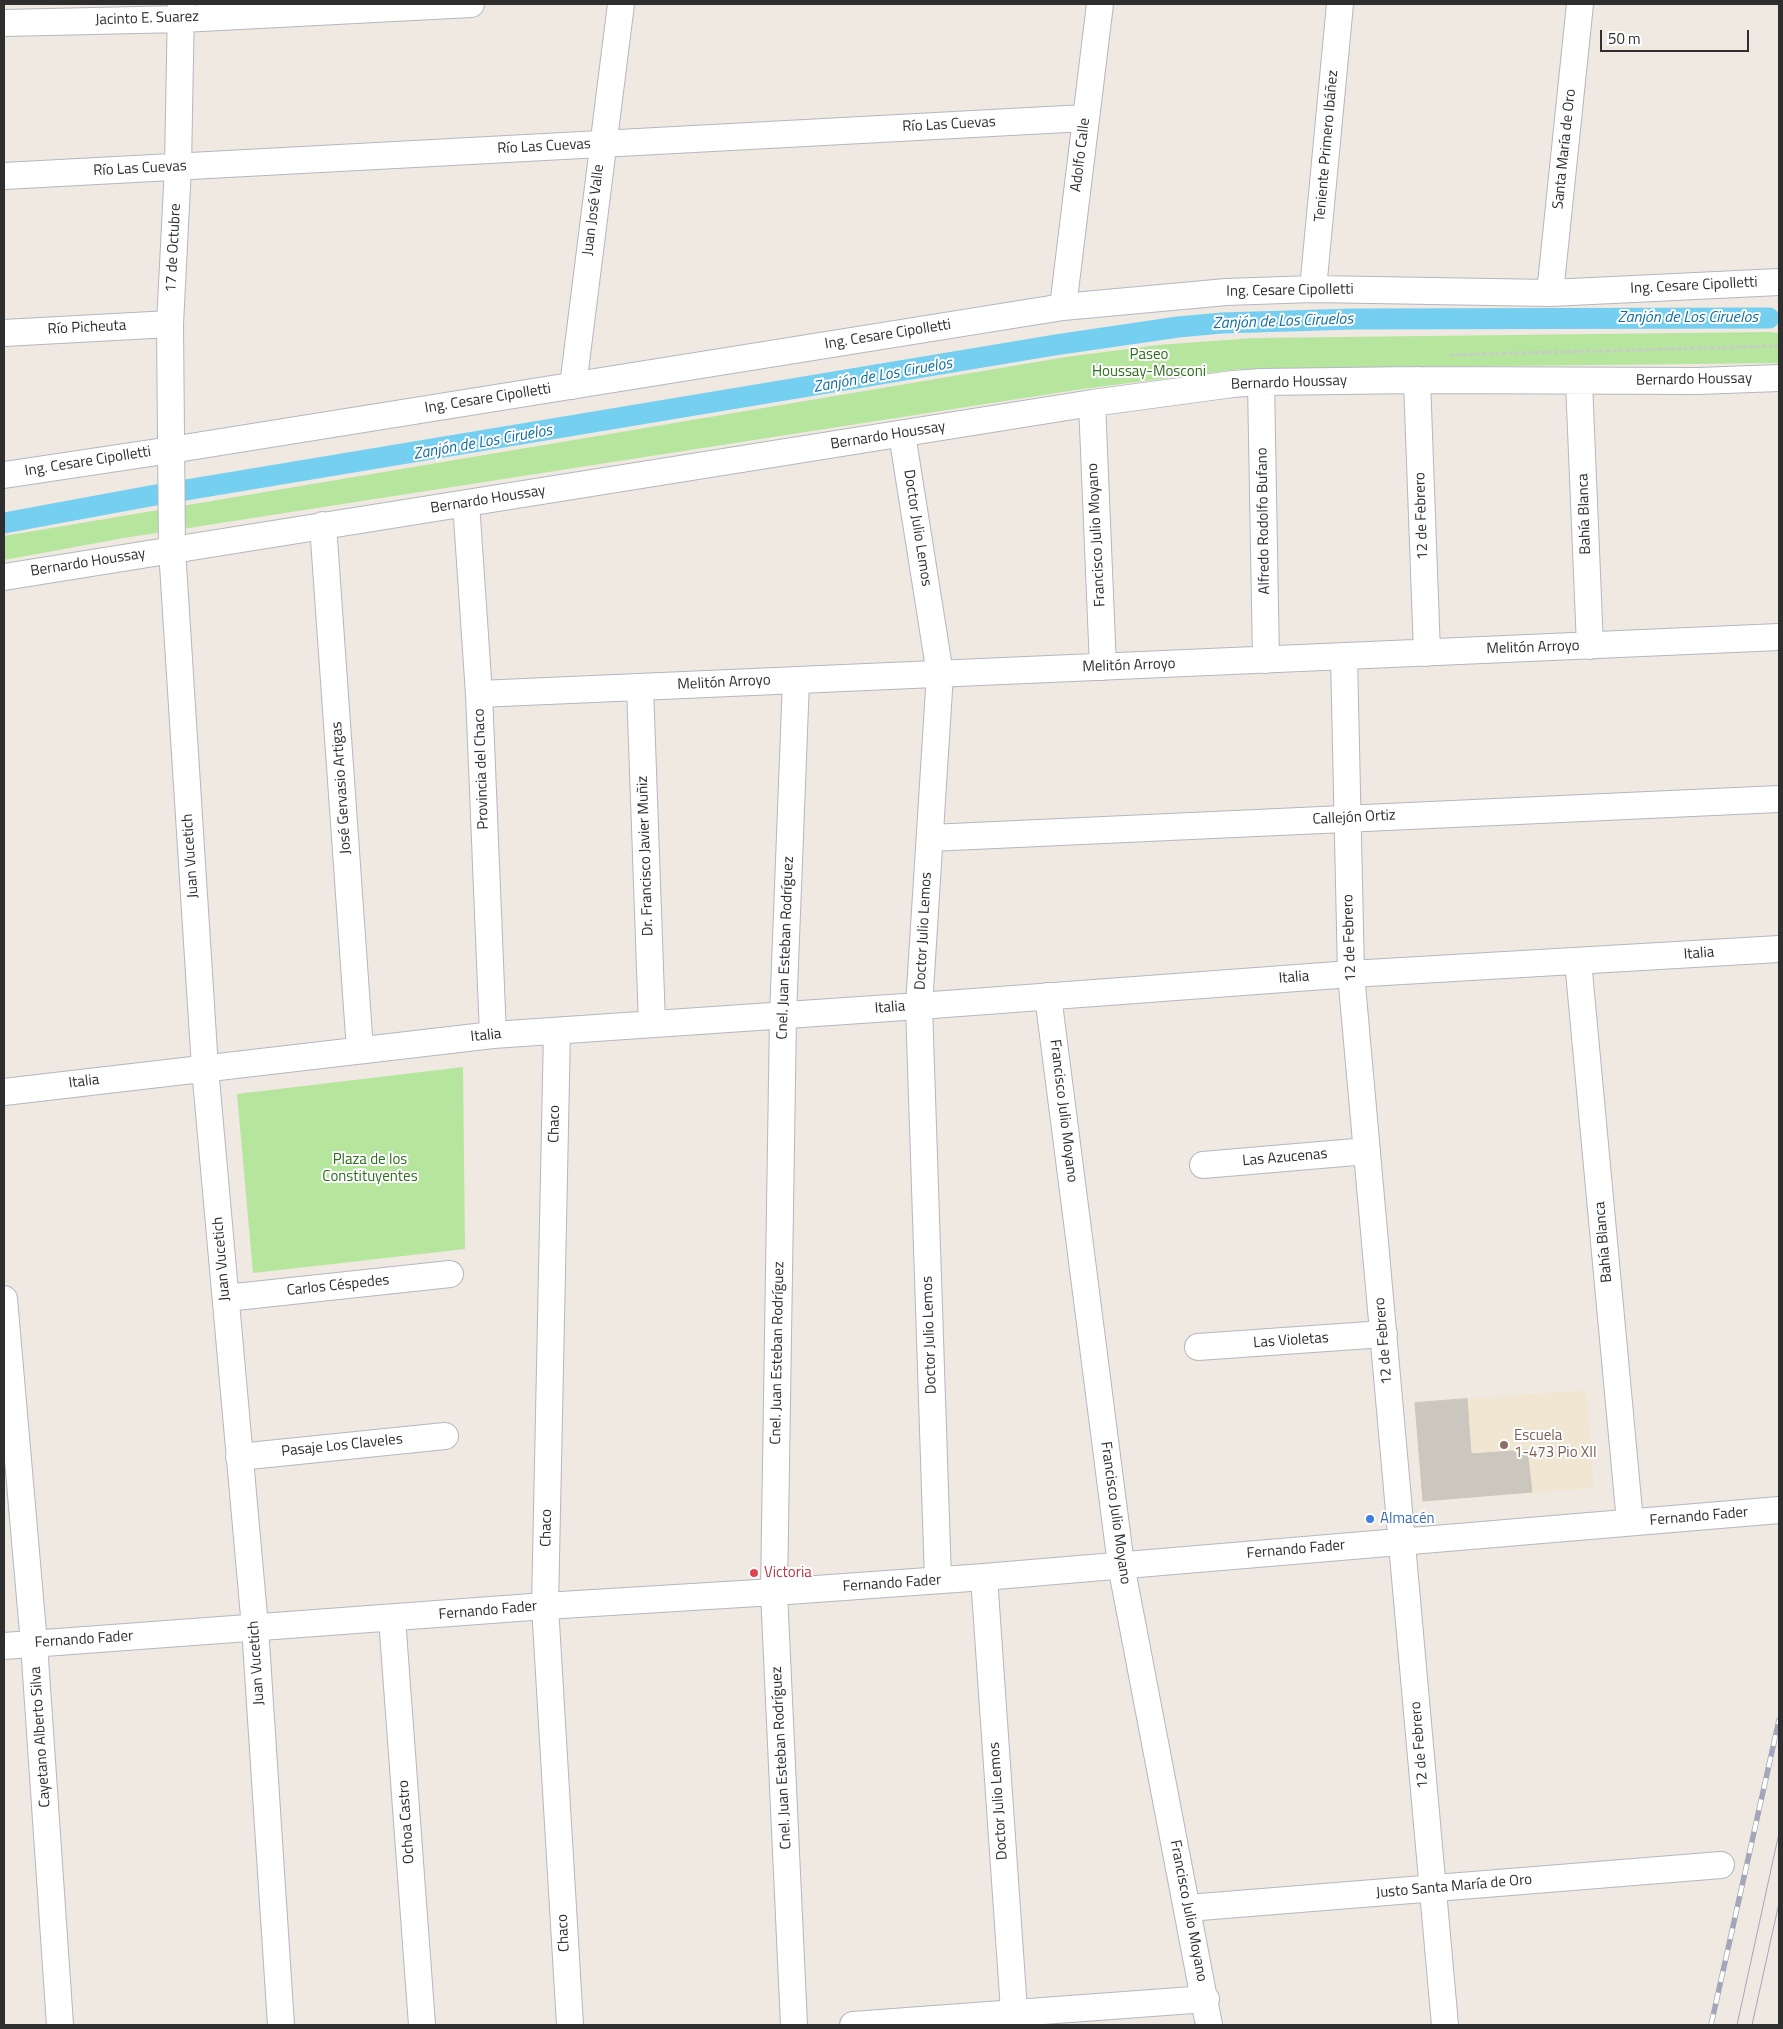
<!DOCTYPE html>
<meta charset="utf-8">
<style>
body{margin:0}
#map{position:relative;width:1783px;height:2029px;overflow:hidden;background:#efe9e1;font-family:"Titillium Web",sans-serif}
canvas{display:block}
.frame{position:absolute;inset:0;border:5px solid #2e2e2e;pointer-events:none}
.scale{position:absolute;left:1600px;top:30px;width:149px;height:22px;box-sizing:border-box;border:2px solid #2e2e2e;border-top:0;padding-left:6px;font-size:15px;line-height:18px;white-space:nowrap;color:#2e2e2e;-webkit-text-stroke:4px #fff;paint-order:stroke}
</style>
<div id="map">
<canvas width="1783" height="2029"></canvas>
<div class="frame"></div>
<div class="scale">50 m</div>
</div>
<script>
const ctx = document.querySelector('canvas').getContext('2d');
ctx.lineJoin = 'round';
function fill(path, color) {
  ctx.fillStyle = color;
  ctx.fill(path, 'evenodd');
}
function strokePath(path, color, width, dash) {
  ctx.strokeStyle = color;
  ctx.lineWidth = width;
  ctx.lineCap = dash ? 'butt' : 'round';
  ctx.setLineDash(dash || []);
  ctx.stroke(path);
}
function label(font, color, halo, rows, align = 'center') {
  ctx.font = font + ' "Titillium Web",sans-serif';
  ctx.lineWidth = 4;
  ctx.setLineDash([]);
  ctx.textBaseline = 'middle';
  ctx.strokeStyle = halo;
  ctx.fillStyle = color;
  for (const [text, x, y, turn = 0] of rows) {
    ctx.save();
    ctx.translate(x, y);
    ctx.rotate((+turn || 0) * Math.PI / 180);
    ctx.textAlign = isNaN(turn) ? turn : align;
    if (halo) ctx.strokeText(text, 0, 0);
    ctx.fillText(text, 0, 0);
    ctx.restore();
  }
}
fill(new Path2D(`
 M1586,1390L1594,1488L1423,1501L1415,1403Z`), '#f0e6d1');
fill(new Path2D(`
 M1770,332L1779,333V363L1239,369L1082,389L124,538L4,560V536L1066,357L1158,345L1254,338Z
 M463,1067L465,1249L253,1273L237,1094Z`), '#b6e59e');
strokePath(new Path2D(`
 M4,523L150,496L1055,345L1178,327L1222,323L1353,319L1769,318`), '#75cff0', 21);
const building = new Path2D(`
 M1467,1399L1471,1454L1527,1450L1532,1492L1423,1501L1415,1403Z`);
fill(building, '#cbc7bf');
strokePath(building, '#cbc5ba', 1);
const minor = new Path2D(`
 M181,4L178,167L170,324L172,549L205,1068L255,1627L281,2025
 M4,23L182,19L471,4
 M4,176L1085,118
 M1313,289L1340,4
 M1550,293L1580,4
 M1063,307L1100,4
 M4,333L170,324
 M1417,380L1427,653
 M1261,382L1266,660
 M1579,382L1590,646
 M573,386L621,4
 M1092,403L1103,667
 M902,434L940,674L919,1006L938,1580
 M4,475L171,450L1063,307L1226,292L1313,289L1550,293L1779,282
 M466,503L479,694L493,1035
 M323,525L360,1050
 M4,577L1092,403L1233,384L1261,382L1417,380L1698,381L1779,378
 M1344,656L1351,974L1445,2025
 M640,687L652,1024
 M479,694L1779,637
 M930,838L1779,799
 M1578,961L1630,1522
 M1048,996L1121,1565L1209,2025
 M557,1031L545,1606L570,2025
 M4,1092L493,1035L919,1006L1351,974L1779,949
 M1203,1165L1367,1151
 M226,1298L450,1274
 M4,1299L34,1644L60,2025
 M1198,1347L1384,1334
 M239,1457L445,1436
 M984,1577L1015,2025
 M392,1618L422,2025
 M4,1646L545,1606L774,1592L984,1577L1779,1510
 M1188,1908L1721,1865
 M794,2025L774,1592L783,1016L796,680
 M853,2025L1206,1999`);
strokePath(minor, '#b4b7c1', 28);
strokePath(new Path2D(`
 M1450,355L1779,346`), '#c9c9c9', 3, [4, 2.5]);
strokePath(minor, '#fff', 26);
strokePath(new Path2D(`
 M1737,2025L1779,1833
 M1752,2025L1779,1903`), '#a3a6b8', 1);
const rail = new Path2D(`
 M1711,2025L1779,1720`);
strokePath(rail, '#a3a6b8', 5.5);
strokePath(rail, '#fff', 4, [11]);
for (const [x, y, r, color] of [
 [1504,1445,5,"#8d6e63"],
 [1370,1519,5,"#3f7fe0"],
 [754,1573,5,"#e0444e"]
]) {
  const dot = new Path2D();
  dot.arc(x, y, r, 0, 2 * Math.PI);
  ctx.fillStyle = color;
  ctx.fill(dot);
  strokePath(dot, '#fff', 2);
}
label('15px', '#2e2e2e', '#fff', [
 ["Jacinto E. Suarez",147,19,-2],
 ["Río Las Cuevas",949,125,-3],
 ["Teniente Primero Ibáñez",1327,146,-85],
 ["Río Las Cuevas",544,147,-3],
 ["Santa María de Oro",1565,149,-84],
 ["Adolfo Calle",1081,155,-83],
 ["Río Las Cuevas",140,169,-3],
 ["Juan José Valle",594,210,-83],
 ["17 de Octubre",174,248,-87],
 ["Ing. Cesare Cipolletti",1694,286,-3],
 ["Ing. Cesare Cipolletti",1290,291,-1],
 ["Río Picheuta",87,328,-3],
 ["Ing. Cesare Cipolletti",888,335,-9],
 ["Bernardo Houssay",1694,380,-1],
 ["Bernardo Houssay",1289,383,-2],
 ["Ing. Cesare Cipolletti",488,399,-9],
 ["Bernardo Houssay",888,436,-9],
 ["Ing. Cesare Cipolletti",88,462,-9],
 ["Bernardo Houssay",488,500,-9],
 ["Bahía Blanca",1585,514,-92],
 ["12 de Febrero",1422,516,-92],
 ["Alfredo Rodolfo Bufano",1264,521,-91],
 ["Doctor Julio Lemos",917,528,81],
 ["Francisco Julio Moyano",1097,535,-93],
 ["Bernardo Houssay",88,563,-9],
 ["Melitón Arroyo",1533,648,-2],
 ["Melitón Arroyo",1129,666,-2],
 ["Melitón Arroyo",724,683,-3],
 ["Provincia del Chaco",482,769,-92],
 ["José Gervasio Artigas",342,788,-94],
 ["Callejón Ortiz",1354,818,-3],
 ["Juan Vucetich",191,856,-94],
 ["Dr. Francisco Javier Muñiz",646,856,-92],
 ["Doctor Julio Lemos",924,931,-87],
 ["12 de Febrero",1350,938,-92],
 ["Cnel. Juan Esteban Rodríguez",786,948,-88],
 ["Italia",1699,954,-4],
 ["Italia",1294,978,-4],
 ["Italia",890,1008,-4],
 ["Italia",486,1036,-6],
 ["Italia",84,1082,-7],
 ["Francisco Julio Moyano",1063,1111,83],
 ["Chaco",555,1124,-89],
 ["Las Azucenas",1285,1158,-5],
 ["Bahía Blanca",1604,1242,-95],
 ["Juan Vucetich",222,1259,-95],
 ["Carlos Céspedes",338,1286,-6],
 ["Doctor Julio Lemos",930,1335,-92],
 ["Las Violetas",1291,1341,-4],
 ["12 de Febrero",1384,1341,-95],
 ["Cnel. Juan Esteban Rodríguez",778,1353,-89],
 ["Pasaje Los Claveles",342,1446,-6],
 ["Francisco Julio Moyano",1115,1513,82],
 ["Fernando Fader",1699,1517,-5],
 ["Chaco",547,1528,-89],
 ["Fernando Fader",1296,1550,-5],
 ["Fernando Fader",892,1584,-4],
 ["Fernando Fader",488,1611,-5],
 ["Fernando Fader",84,1640,-4],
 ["Juan Vucetich",257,1663,-94],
 ["Cayetano Alberto Silva",41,1737,-94],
 ["12 de Febrero",1420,1745,-95],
 ["Cnel. Juan Esteban Rodríguez",782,1758,-93],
 ["Doctor Julio Lemos",999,1801,-94],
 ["Ochoa Castro",407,1822,-94],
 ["Justo Santa María de Oro",1454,1887,-5],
 ["Francisco Julio Moyano",1188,1911,79],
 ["Chaco",564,1933,-93]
]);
label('15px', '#2c6e1b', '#fff', [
 ["Paseo",1149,355],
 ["Houssay-Mosconi",1149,372],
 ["Plaza de los",370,1160],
 ["Constituyentes",370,1177]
]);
label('15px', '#785e54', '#fff', [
 ["Escuela",1514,1436],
 ["1-473 Pio XII",1514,1453]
], 'left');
label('15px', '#366cbe', '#fff', [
 ["Almacén",1380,1519]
], 'left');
label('15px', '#be3a42', '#fff', [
 ["Victoria",764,1573]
], 'left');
label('italic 16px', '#0d6fa3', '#fff', [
 ["Zanjón de Los Ciruelos",1688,318],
 ["Zanjón de Los Ciruelos",1283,322,-2],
 ["Zanjón de Los Ciruelos",883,376,-10],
 ["Zanjón de Los Ciruelos",483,443,-10]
]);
</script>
